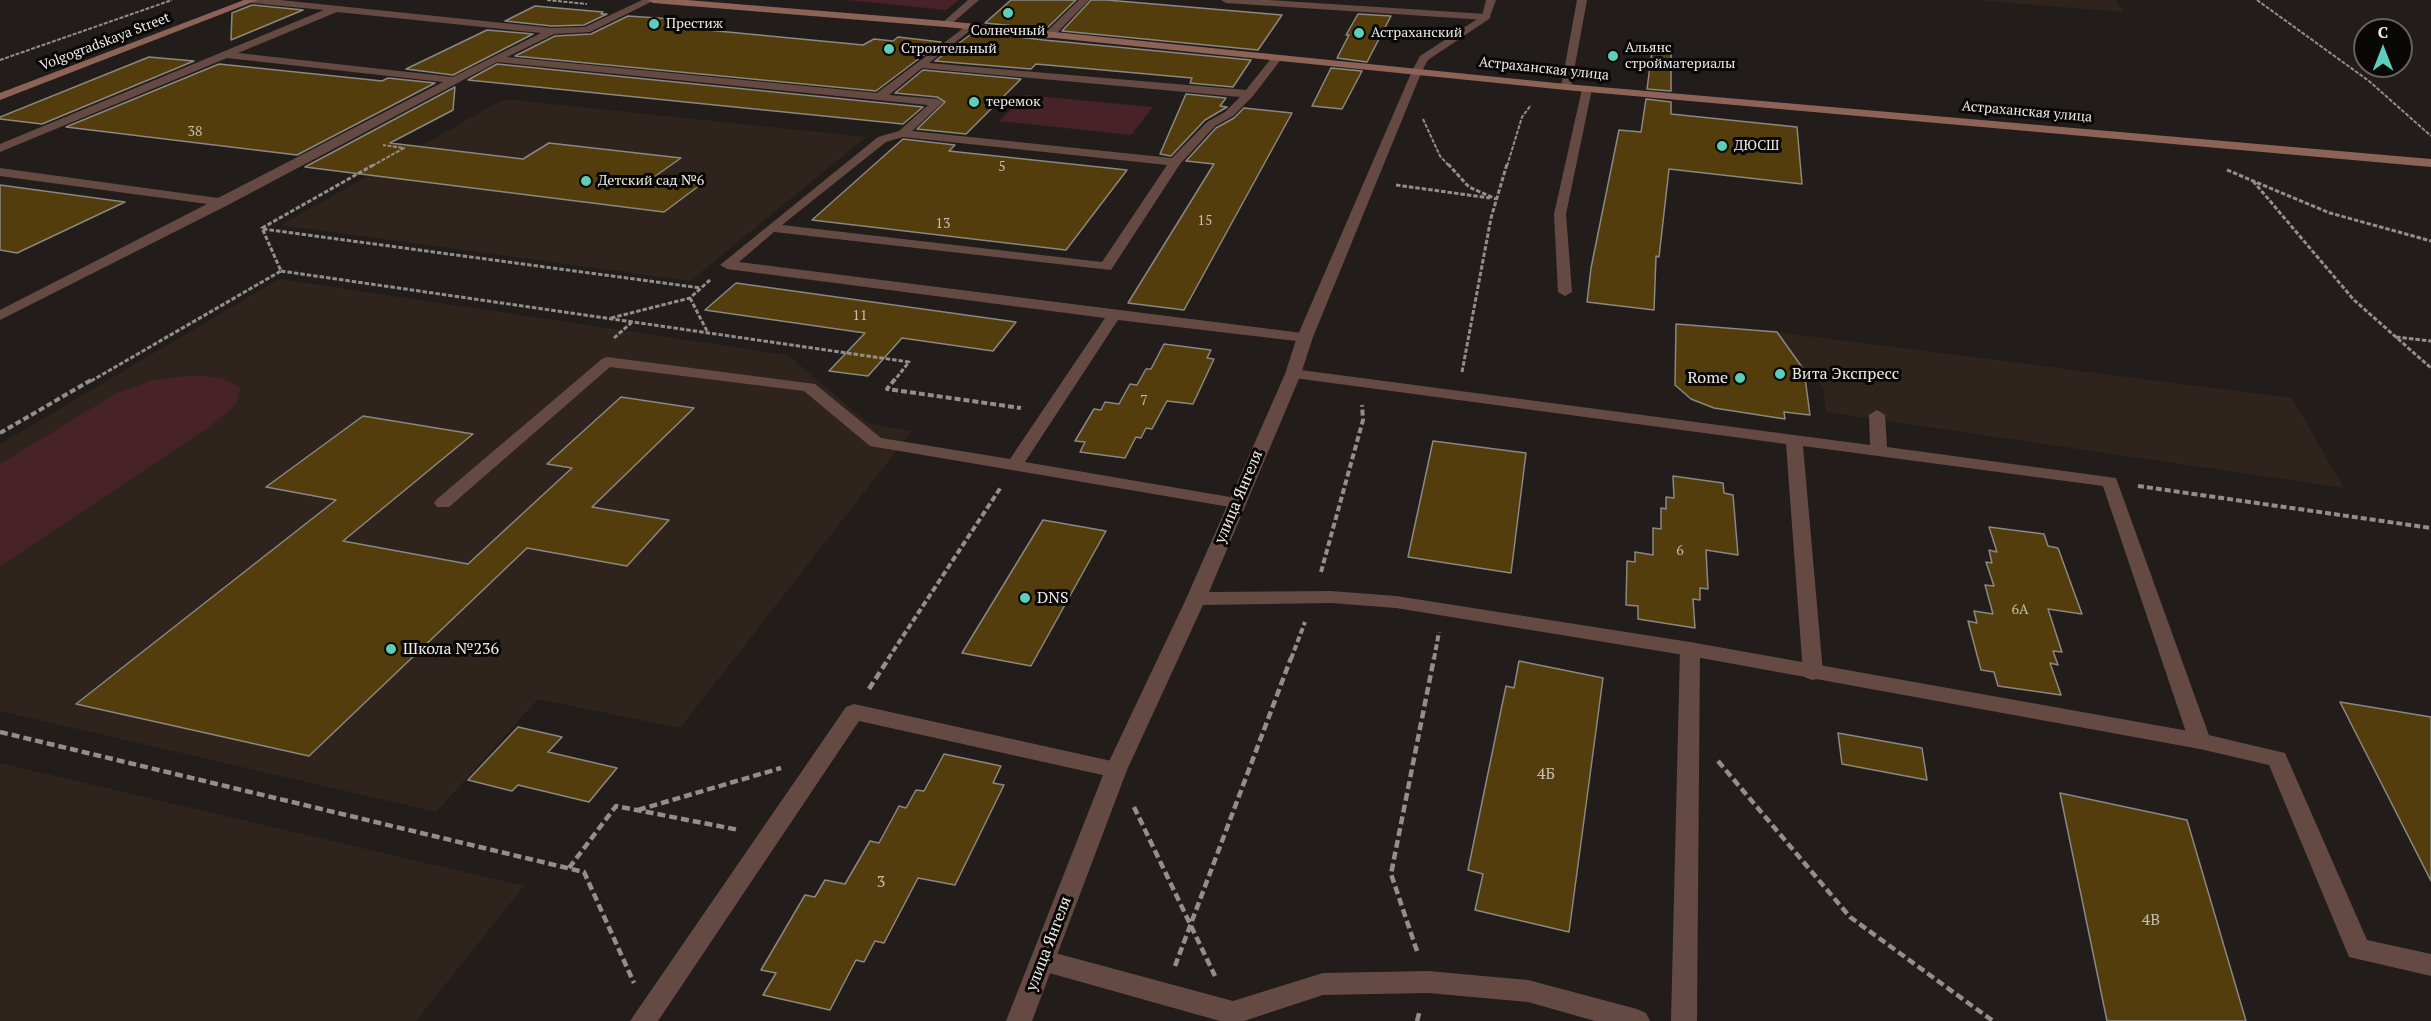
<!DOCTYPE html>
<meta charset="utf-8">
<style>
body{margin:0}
#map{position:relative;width:2431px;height:1021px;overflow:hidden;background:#221d1a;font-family:"PT Serif",serif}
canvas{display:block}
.north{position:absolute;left:2353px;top:18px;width:60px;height:60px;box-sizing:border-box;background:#0a0806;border:2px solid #656260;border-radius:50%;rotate:0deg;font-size:16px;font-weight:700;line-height:24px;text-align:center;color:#edeae8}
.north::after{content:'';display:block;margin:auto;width:21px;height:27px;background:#5dceb9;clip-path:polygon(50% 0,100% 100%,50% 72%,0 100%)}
</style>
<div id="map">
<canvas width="2431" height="1021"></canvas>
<div class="north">С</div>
</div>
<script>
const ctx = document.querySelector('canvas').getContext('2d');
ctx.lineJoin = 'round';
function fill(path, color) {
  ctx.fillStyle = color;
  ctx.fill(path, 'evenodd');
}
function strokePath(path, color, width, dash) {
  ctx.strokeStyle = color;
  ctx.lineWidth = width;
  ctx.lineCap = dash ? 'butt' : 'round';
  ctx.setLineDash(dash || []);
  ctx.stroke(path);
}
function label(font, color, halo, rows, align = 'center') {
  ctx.font = font + ' "PT Serif",serif';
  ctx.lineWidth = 6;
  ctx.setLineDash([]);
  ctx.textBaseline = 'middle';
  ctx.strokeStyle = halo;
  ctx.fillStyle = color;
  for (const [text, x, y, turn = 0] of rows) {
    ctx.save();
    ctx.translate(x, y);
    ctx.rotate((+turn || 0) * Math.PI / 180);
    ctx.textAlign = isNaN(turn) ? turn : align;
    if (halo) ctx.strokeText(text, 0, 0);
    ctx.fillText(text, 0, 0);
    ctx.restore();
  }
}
fill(new Path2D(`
 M1974,0H2115L2124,12Z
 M504,99L866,137L690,281L281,225Z
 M279,279L788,355L868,423L912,431L680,728L538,699L436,812L0,711V444Z
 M1777,332L2292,398L2344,488L1826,412L1823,387L1804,370Z
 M0,763L524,886L416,1021H0Z`), '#2e241d');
fill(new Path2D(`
 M847,0H959L946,10Z
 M1025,95L1153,107L1131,135L999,121Z
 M185,376C205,376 223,375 240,388L237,402L231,409L210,426L0,566V464L115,394L150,381Z`), '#472228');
const building = new Path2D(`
 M1011,0H1076L1046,29L985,23Z
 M1091,0H1107L1282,15L1258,50L1062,31Z
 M252,5H253L303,10L231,40L232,13Z
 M535,6L603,12L601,14H607L584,25L552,26L505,21Z
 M1358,14L1391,16L1367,62L1337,58L1349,35H1346Z
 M628,16L686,20L676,27L863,45L874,39L893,41L898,37L941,42L876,91L515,56L555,36L591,34Z
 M487,30L533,34L453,75L406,69Z
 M974,32L1044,40L1251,60L1233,87L1190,83L1192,78L1036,64L1031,69L935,61Z
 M1653,43L1671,44V91L1647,89Z
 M149,57L194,61L42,124L0,119V117Z
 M219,64L382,81L388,78L435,83L297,155L66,127Z
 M497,64L923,107L903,124L468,80Z
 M1331,68L1362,71L1342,109L1312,106Z
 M923,70L1021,79L966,134L917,129L945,102L937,97L895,93Z
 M455,87L453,110L390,143L523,159L549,143L681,158L654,177L704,182L664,212L305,167Z
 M1186,94L1226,98L1220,106L1227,107L1205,120L1171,156L1160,154Z
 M1646,99L1671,102V114L1797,127L1802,184L1669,169L1659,257L1656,256L1654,310L1587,302L1591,268L1619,130L1641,132Z
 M1244,108L1292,113L1184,310L1128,303L1214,164L1186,161L1216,128L1234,118Z
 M903,139L955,145L949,151L1127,170L1066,250L812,220Z
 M0,185L125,202L17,253L0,250Z
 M736,283L1016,322L993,351L902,338L868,376L829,371L865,333L705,310Z
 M1676,324L1777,332L1804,370L1810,415L1784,412L1785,419L1714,408L1691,399L1675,385Z
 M1164,344L1211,350L1207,358L1214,359L1193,404L1167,401L1152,429L1146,428L1141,438L1136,437L1125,458L1080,452L1085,442L1075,441L1094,409L1101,410L1105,402L1119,404L1130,384L1137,385L1146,369H1151Z
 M621,397L694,408L592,507L669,520L627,566L527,548L309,756L76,704L336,500L266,487L363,416L473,434L343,541L468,564L572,468L547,464Z
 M1433,441L1526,453L1511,573L1408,557Z
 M1673,476L1723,483L1724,493L1733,495L1738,555L1706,550L1708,589L1700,588V600L1693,599L1695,628L1638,619V606L1626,605L1627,561L1635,562V552L1653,555V528L1661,529V508L1666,509V497L1674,498Z
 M1043,520L1106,531L1031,666L962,653Z
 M1989,527L2044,534L2048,546L2058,548L2082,614L2048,609L2062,652L2053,651L2058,665L2050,663L2061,695L1998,686L1994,672L1981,670L1968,621L1977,623L1974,611L1993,614L1985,585L1994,586L1986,562L1992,563L1989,550L1997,552Z
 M1519,661L1603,678L1569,932L1475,910L1483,874L1468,870L1506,686L1514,688Z
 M2340,702L2431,717V881Z
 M518,727L562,737L548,752L617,768L589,802L518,785L512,791L468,780Z
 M1838,733L1922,748L1927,780L1842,764Z
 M944,754L1001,766L993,783L1004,785L955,885L918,878L884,943L875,941L864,962L856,960L830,1010L763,995L776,973L761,970L805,895L815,897L825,880L845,884L870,841L879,843L899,806L906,808L916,790L924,791Z
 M2060,793L2187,820L2246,1021H2107Z`);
fill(building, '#533d0d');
strokePath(building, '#8b8781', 1.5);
strokePath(new Path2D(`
 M547,0L587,4
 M2257,0L2369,81L2431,136
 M0,60L172,0
 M1423,119L1440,156L1449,166
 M372,166L404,148L383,145
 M1507,166L1522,117L1531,105`), '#928e8b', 2, [4, 1.5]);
strokePath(new Path2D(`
 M1448,164L1469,187L1496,199
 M2227,170L2330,213L2431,241
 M2253,181L2354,300L2431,368
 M1396,185L1490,198
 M263,229L701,288
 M281,271L909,362L894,381
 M690,298L708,333
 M611,318L690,298L711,279
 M2396,337L2431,341
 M614,338L631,323
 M1462,372L1491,218L1507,164
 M91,381L281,271L262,228L375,164`), '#928e8b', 3, [4.5, 2]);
strokePath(new Path2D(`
 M895,379L887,389L1021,408
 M0,433L93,379
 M2138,486L2431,528
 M1321,572L1363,420L1362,405
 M888,659L1001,487
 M1291,659L1305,622
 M1434,659L1439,632`), '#928e8b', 4, [6, 3]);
strokePath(new Path2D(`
 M869,689L889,658
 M0,732L584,872L634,983
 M1718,761L1850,917L1993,1021
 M1134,807L1215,976
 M638,810L781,768
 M569,868L616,806L739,830
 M1417,951L1391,874L1434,658
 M1175,966L1291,658
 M1417,1021L1420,1010`), '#928e8b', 4.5, [8, 4]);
fill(new Path2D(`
 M248,0H280L552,28L585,27L642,0H655L590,32L554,34L507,57L877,93L969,24L974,27L972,29L929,63L1246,90L1273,56H1281L1282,58L1253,96L1233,116L1215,126L1180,164L1111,270L774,232L739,262L1310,334L1313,337L1305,342L1118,320L1025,462L1236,498L1242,499L1245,503L1242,507L1236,508L876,447L870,446L804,391L610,367L449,507H437L434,503L437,499L602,359L607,357L815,384L881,438L1010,459L1105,318L727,269L720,265L878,137L899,131L928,105L497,62L228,205L0,320V310L207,204L0,176V168L218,198L443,82L227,58L0,152V144L324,10L253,3ZM337,12L541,33L453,77L238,53ZM922,68L1240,97L1225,112L1207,122L1172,158L912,131L943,102L937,99L889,95ZM903,137L1167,165L1102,262L782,225L886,142Z
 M968,0H979L949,26H943V22Z
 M1079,0H1089L1052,38H1044V34Z
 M1221,0H1269L1486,14L1491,17L1486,20L1226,3Z
 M1587,86L1592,89L1566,214L1572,292L1565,296L1558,292L1554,214L1582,89Z
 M1293,369L1870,445L1869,415L1877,410L1885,415L1887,447L2116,478L2211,741L2208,747L2200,749L2192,747L2189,741L2103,486L1803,446L1823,673L1820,678L1813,680L1806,678L1803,673L1786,444L1287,377L1285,374Z
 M1690,642L1697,644L1700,649L1697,1021H1671L1680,649L1683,644Z
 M854,704L1116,762L1124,764L1127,770L1124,776L1116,778L859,721L658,1021H630L846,707Z
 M1044,950L1233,1001L1323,973L1428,971L1528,980L1637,1009L1646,1013L1650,1021H1595L1528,1002L1428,993L1323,995L1244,1021H1220L1035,969L1031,961L1035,953Z`), '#654a43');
fill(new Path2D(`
 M1486,0H1496L1489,19L1428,60L1422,71L1313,337L1301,374L1209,592L1331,591L1396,596L1690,642L2200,733L2285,753L2367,940L2431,954V976L2349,957L2269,765L2200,749L1690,656L1396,608L1331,603L1203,605L1127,770L1032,1021H1006L1105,770L1186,599L1285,374L1297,337L1412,71L1420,56L1482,16Z
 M1577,0H1587L1571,87L1566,90L1561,87Z`), '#654a43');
fill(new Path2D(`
 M244,0H258L0,100V93Z
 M648,0H687L946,21L1566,84L2431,159V167L1566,90L946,27L653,3Z`), '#8d6257');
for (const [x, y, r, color] of [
 [1008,13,6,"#5dceb9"],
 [654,24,6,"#5dceb9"],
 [1359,33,6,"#5dceb9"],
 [889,49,6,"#5dceb9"],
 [1613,56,6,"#5dceb9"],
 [974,102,6,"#5dceb9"],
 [1722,146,6,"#5dceb9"],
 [586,181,6,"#5dceb9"],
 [1780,374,6,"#5dceb9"],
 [1740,378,6,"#5dceb9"],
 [1025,598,6,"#5dceb9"],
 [391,649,6,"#5dceb9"]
]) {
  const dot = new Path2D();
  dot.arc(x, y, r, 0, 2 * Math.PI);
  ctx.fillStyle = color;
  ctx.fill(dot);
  strokePath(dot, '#0a0806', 2);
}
label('14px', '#edeae8', '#0a0806', [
 ["Престиж",666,24],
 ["Солнечный",1008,31,"center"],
 ["Астраханский",1371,33],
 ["Альянс",1625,48],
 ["стройматериалы",1625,64],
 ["Строительный",901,49],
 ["теремок",986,102],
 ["ДЮСШ",1734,146],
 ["Детский сад №6",598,181]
], 'left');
label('14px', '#edeae8', '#0a0806', [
 ["Volgogradskaya Street",105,42,-21],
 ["Астраханская улица",1544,69,6],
 ["Астраханская улица",2027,112,5]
]);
label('14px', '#c6bfb1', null, [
 ["38",195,132],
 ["5",1002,167],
 ["15",1205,221],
 ["13",943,224],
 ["11",860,316],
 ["7",1144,401],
 ["6",1680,551],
 ["6А",2020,610]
]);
label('16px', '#edeae8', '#0a0806', [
 ["Вита Экспресс",1792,374],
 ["Rome",1728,378,"right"],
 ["DNS",1037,598],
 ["Школа №236",403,649]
], 'left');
label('16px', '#edeae8', '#0a0806', [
 ["улица Янгеля",1239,497,-67],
 ["улица Янгеля",1049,944,-69]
]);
label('16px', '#c6bfb1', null, [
 ["4Б",1546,774],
 ["3",881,882],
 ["4В",2151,920]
]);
</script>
